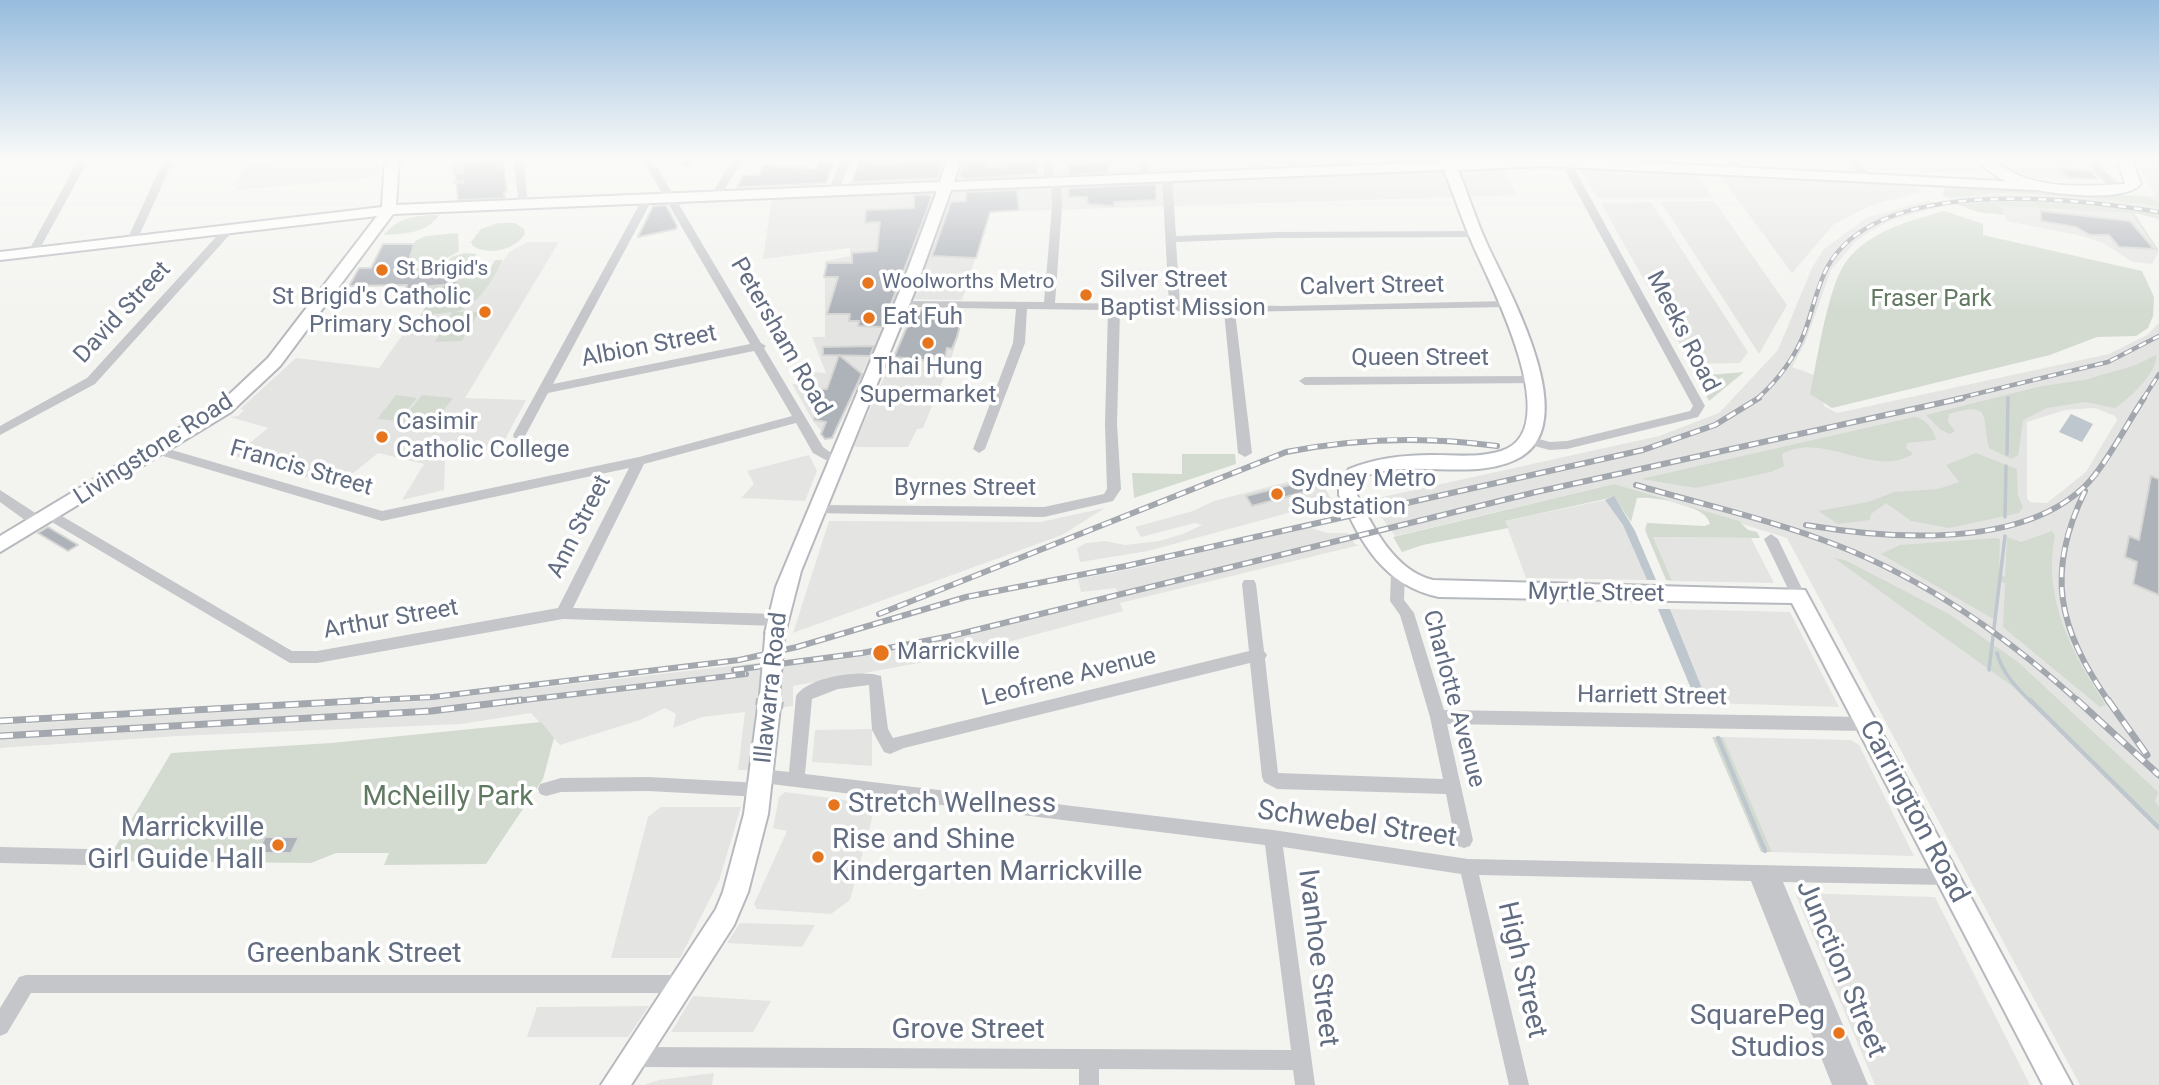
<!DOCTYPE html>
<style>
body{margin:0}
canvas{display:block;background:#f3f4f0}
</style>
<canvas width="2159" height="1085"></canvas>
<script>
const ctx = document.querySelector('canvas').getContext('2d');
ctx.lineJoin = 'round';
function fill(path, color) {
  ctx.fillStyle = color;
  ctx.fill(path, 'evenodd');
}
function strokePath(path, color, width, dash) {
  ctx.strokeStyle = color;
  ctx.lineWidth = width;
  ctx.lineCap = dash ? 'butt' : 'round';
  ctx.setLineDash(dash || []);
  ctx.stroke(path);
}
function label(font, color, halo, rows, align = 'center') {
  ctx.font = font + ' Roboto,sans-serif';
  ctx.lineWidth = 7;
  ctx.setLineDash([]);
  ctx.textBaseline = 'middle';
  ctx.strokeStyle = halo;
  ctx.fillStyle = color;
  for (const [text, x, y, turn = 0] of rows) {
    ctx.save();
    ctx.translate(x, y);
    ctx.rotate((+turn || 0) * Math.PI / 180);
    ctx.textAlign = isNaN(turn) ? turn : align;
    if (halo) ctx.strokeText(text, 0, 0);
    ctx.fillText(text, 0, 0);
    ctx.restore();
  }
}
fill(new Path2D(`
 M1499,159L1516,195L987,212L989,216L962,300L897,299L832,438L826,437L813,421L792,384H808L814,372L826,373L812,337H825V261L850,256V248L763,259L772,199L847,196L860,160Z
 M1839,159L1843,168L1742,162L1740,159Z
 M1971,159L1984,173L1872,170L1864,159Z
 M2083,159L2089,170L2057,167L2067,179L2012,177L1996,160Z
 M2159,159V202L2146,200L2144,196H2156L2135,160Z
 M289,160L378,159V177L235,190L244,166Z
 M1579,166L1696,172L1713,198H1597Z
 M1718,173L1914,184L1920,192L1872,205L1834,224L1792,273Z
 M1984,193L2092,197L2159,207V213L2065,202L1956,204L1947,197Z
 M1929,200L1943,206L1895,219L1874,229L1856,241L1831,270L1805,343L1792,367L1817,376L1824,406L1837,413L2109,354L2147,335L2159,323V1085H2080L1787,538L1614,484L1395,536L1369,500L1659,436L1719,413L1778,350L1812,268L1824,249L1868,217ZM2095,408L2115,416L2117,420L2086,472L2047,503L2030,502L2027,498V422L2065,410Z
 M1714,201L1787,305L1759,354L1661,202Z
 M1651,202L1748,352L1740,363L1691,364L1601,203Z
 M2000,206L2131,213L2158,253L2152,264L2133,262L2103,243L2082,236L2007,221Z
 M527,242H559L465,398L526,400L501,447L445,459L444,490L402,500L424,464L378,453L335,488L293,472L234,456L268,428L230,417L238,416L244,410L240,409L296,358L379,368L411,323L425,316L469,307L483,293L509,252Z
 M914,310L965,311L950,363L923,428L917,429L908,447H856L854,445Z
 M809,455L817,471L805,501L741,498L754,484L747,471Z
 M1333,470L1325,488L1332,501L1148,551L1080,562L1077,548L1086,543L1105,541L1125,545L1159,541L1183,534L1202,525L1195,523L1141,537L1135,527L1193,511L1214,501Z
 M1605,500L1623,525L1647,580L1526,578L1505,521Z
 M1105,508L1062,535L793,633L829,521L1040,522Z
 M1308,527L1327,533H1348L1355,544L1360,545L1120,603L1123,611L952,657L793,686V706L755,711L750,770H738L745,712L702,717L673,728L676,714L665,708L640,720L560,745L531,713L461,724L178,736L0,748V725L422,701L837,654L922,640L1118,593L1116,588L1081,592L1078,579L1136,568Z
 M1652,537L1751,538L1774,583L1672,581Z
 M1670,609L1790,612L1839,707L1708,703Z
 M872,729V766L812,762L815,730Z
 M1723,737L1851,740L1859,745L1914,856L1772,852Z
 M785,792L868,803L875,807L850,900L831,914L757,909L754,904L787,831L773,828L779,797Z
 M661,807H741L719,881L680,958H611L648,817Z
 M1795,893L1935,897L2030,1085H1875Z
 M740,923L815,925L802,947L727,943Z
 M693,996L771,1001L753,1032H671Z
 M649,1006L628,1037H527L537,1007Z
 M714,1073L712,1085H644L659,1080Z`), '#e4e5e3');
fill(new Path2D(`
 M1948,186L2144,196L2159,202V207C2104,198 2050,194 1995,193C1980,193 1951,200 1943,196L1944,188Z
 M2006,202H2065L2159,213V219L2134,213L2158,249V253L2131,213L2001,206L2004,215L1978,212L1956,204Z
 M1944,211L1983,224V235L2142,271L2154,297L2153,316L2148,328L2136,336L2097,337L2050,355L1832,408L1810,394C1817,361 1828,283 1848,259C1872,230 1909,221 1944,211Z
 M439,215C428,233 403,234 384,235C399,216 416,216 439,215Z
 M498,223H515L524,229L525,234C515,250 489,256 473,246L471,242L481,229Z
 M458,233L459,251L447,258L440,272L405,274L415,241L426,236Z
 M465,253L476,254L474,261L479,262L481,269L491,267L495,260H503C492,280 480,305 456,312H479L462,341L435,342L452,312L420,316L428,303L399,304L401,295L414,294L417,287L432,286L434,282L447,279L438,299L449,298L461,272H443L451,257Z
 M2156,355C2159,371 2129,399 2115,408L2085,402L2047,408L2023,420L2018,456L2011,459L1989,448C1981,418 1994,400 1949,414L1948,422L1955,431L1950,434L1941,430L1926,415L2042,386L2084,380L2136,365Z
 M1744,372L1709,401L1696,376Z
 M396,395L417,398L398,421L377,419Z
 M422,395L453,398L429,429L397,426Z
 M1914,417C1925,418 1934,429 1936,440L1907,443L1906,448L1913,454C1873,479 1826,431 1782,454L1784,466L1771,472L1696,488L1641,479Z
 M1976,453L2017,469L2018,495L2023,507L2019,513L1949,528L1911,521L1886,503L1871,514L1870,520L1838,524L1818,511L1868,502L1894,492L1938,489L1959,482L1946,465Z
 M1182,454H1235L1236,464L1134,498L1132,473L1182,474Z
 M1614,484L1739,521L1748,530L1757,532L1760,538L1653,537L1672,581L1666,580L1645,530L1647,523L1705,526L1710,524C1707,505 1655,496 1637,498L1631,522L1614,497L1505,521L1508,528L1423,545L1402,552L1393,537Z
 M2052,531L2055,536C2042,599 2073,655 2106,705L2100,707L2003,627L2005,583L1999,581L1995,620L1881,554L1900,545L1995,538L2000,539L1999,574L2005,577L2007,537L2021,542Z
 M1834,558L1845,560L1949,614L2018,662L2158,792L2155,801L2159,808V824L2012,686Z
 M541,722L554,738L543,779L486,864L384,865L389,853H336L311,863L107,861L171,753L331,743Z
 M1712,737H1723L1772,852H1761Z`), '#d3dbd1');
fill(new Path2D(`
 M2071,414L2093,424L2082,442L2059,432Z
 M1614,496L1635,531L1656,580H1647L1623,525L1605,500Z
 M1658,609H1670L1708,703H1697Z`), '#bfc7ce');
strokePath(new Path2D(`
 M2007,454L2008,398
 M2005,517L2006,466
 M1997,653C2002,673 2017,688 2031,702
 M1989,670L2005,536`), '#bfc7ce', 3.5);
strokePath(new Path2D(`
 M2030,700L2159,828
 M1718,738L1765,851`), '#bfc7ce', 4.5);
const building = new Path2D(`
 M482,159H503L507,192H504L505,198L458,200L455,168Z
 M876,159L874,164L900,165L902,161L944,159L938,178L852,182L860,160Z
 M964,159H989L987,167H1007L1008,161L1039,162L1037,174L964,179L959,175Z
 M1090,159L1109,162L1108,173L1069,175V165H1089Z
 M819,162H834L826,183L737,187L743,175H759L763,165L816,169Z
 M2058,168L2091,171L2097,179L2069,178Z
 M1156,184V200L1114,202V206L1088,204L1087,197H1068L1069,188Z
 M1017,190L1019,210L990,212L976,258L932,256L951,202L966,201V192Z
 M928,194L931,197L930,202L882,327L858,326L859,321H849L850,314H827L838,277H824L827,263H852V253L877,251L880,222L865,223L866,210L914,208V195Z
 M666,205L677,226L676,229L638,237L653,206Z
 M2041,211L2130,221L2154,249L2119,247L2109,235H2090L2076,227L2041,221Z
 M383,244H414L405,274L462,272L449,298L438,299L444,285L417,287L414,294L401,295L407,285L349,286L359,268H371Z
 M914,310L960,311L956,325H960L957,337L952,349L947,348L945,357L933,356L932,361L894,357Z
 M874,346L870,356L823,355V347Z
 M839,355L862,374L832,438L825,439L821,434L826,422L814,420L818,405H813L820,389H827Z
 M2151,476L2159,479V595L2133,584L2137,562L2125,557L2129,536L2139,540Z
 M1302,482L1308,491L1252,506L1246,496Z
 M48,527L78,545L68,551L38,533Z
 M265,837H299L291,853H257Z`);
fill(building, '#aeb3ba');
strokePath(building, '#d5d5d3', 2);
strokePath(new Path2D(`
 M458,164L459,184`), '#cfd2d4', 11, [11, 5]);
const secondary = new Path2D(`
 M385,159H399L396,205L940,182L947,159H961L954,182L1441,162L1439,159H1578L2038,183V189L2033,190L1546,166L1458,170C1468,194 1476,220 1487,244C1509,292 1587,428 1515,460C1470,481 1411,458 1362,477L1357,495C1373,528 1395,571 1433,580L1805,590L2072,1085H2043L1792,603L1439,597C1383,585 1362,544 1339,495V487L1349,469C1376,458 1403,455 1432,455C1454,455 1480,458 1501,451C1568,431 1490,284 1473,245C1462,220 1454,195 1444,170L951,190L914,293L801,571L785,633L782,639H768L765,633L776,587L899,293L937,191L393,214L280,366L231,412L0,552V536L219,404L268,358L377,216L0,260V252L382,207Z
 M769,698L777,701L780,707L768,814L748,892L734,925L631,1085H601L716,909L723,892L744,814L758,707L761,701Z`);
const primary = new Path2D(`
 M1977,159H1993C2029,191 2080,186 2125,184L2117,159H2132L2141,184C2124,205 2031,193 2008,182C1996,177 1985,169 1977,159Z`);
strokePath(secondary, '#b6b9be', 4);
strokePath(primary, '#b4b7bc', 3);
fill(new Path2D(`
 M79,159H89L38,252L33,255L29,254L28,252Z
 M164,159H174L137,240L132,243L128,242L127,240Z
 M452,159H462L463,164L455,166Z
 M513,159H523L528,205H520L519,203Z
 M642,159H652L761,343L766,346L764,348L823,447L842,461L835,465L813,453L796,423L644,464L573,608L777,614L782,616L784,620L782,624L777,626L563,619L317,663H290L45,518L43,515L45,512H55L292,651H317L558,608L629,468L382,521L153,453L152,450L158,446L382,511L639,457L792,416L754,351L548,393L524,438H514L513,435L644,196L653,198L553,384L750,344Z
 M683,159H693L689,166L686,167L681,164Z
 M733,159H743L720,197H712L711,195Z
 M841,159H851L839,190L830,192L829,190Z
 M1045,159H1055L1053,178L1061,180L1062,207L1055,303L1169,304L1162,177L1167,174L1172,177L1176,236L1278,232L1476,231L1481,234L1476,237L1278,238L1176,242L1180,304L1283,306L1506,301L1512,304L1506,307L1235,312L1252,453L1245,457L1238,453L1224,312L1120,310L1117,424L1121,489L1113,501L1044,517L811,513L809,510L816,505L1044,507L1104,494L1107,489L1105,424L1108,310L1027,309L1025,343L985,449L979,453L973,449L1013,343L1016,309L903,307L897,304L903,301L1044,302L1052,207L1051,183L1043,181Z
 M1140,159H1150L1149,180L1140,178Z
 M1287,159H1297L1299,174H1291Z
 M1559,159H1569L1705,406L1698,417L1567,449L1550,450L1526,444L1525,441L1531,437L1550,442L1567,441L1690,411L1693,406Z
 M1725,159H1735L1741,169L1740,171H1732Z
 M1847,159H1857L1869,175L1868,177H1860Z
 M2088,159H2098L2104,170L2123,187V191H2115L2096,174Z
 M229,226L234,229L233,231L95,384L0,435V426L87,378L225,227Z
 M1535,376L1541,380L1539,383L1305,385L1299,381L1305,377Z
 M0,490L43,518L45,522L43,526H33L0,502Z
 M1771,534L1778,539L1805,595L1803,599H1793L1791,595L1764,539Z
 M1398,567L1403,568L1405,572L1404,600L1414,613L1444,710L1866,717L1872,719L1874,724L1872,729L1866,731L1447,724L1473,840L1470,846L1464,848L1458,846L1455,840L1446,794L1277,789L1264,782L1262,777L1250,663L904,748L890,754L884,752L872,730L869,685L838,689L812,699L805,774L1273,830L1468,859L1948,869L1954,871L1957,877L1954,883L1948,885L1783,882L1868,1085H1832L1751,881L1479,875L1529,1085H1509L1461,874L1283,847L1315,1085H1295L1293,1070L1099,1069V1085H1079V1069L634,1067L627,1064L624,1057L627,1050L634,1047L1291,1050L1265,845L763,783L757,781L755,776L757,771L763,769L789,772L796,696C807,677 862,669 881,676L888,729L893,738L1249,651L1242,584L1244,580H1254L1256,584L1264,651L1267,655L1265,659L1278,773L1443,779L1430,717L1400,615L1390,601L1391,572L1393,568Z
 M648,777L761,783L767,785L769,790L767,795L761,797L648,791L561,792L546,796L540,794L538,789L540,784L561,778Z
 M0,847L87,849L93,851L96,857L93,863L87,865L0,863Z
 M26,975H682L689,977L691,984L689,991L682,993H31L7,1033L0,1036V1008L19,977Z`), '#c4c6ca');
fill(secondary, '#fff');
fill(primary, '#fff');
const railFar2 = new Path2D(`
 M1757,399C1778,380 1795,358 1805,331C1813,309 1817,286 1828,266C1879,175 2074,198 2159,212
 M1955,399L2108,362L2159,336
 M2143,399L2159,374`);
const railFar1 = new Path2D(`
 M1636,485C1697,503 1760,517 1820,539C1917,573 2003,633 2079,702
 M2085,491C2045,573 2058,628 2109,702
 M1806,525C1888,539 2024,550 2088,483C2107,463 2128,422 2144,398
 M879,614L1286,452C1357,438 1425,436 1497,446
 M734,670L862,653L951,636L1536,492L1963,398
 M340,702L433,697L739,660L797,647L966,597L1126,566L1643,450L1715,425L1759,398
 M507,702L746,674`);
const rail = new Path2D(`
 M2077,700L2159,775
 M2108,700L2147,755
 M0,721L372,700
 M0,736L431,711L521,700`);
strokePath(railFar2, '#a3a7ae', 4.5);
strokePath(railFar1, '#a3a7ae', 6);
strokePath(rail, '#a3a7ae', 7);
strokePath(railFar2, '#fff', 2.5, [8]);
strokePath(railFar1, '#fff', 3.5, [10]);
strokePath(rail, '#fff', 4.5, [13]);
const secondaryBridgeFar1 = new Path2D(`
 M769,702L775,633`);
const secondaryBridge = new Path2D(`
 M769,707L770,700`);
strokePath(secondaryBridgeFar1, '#b6b9be', 23, []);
strokePath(secondaryBridge, '#b6b9be', 28, []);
strokePath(secondaryBridgeFar1, '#fff', 19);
strokePath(secondaryBridge, '#fff', 24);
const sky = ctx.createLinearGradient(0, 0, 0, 311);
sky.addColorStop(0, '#97bcde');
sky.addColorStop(0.51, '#fafaf8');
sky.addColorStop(1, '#fafaf800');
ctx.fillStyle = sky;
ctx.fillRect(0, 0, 2159, 311);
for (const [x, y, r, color] of [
 [382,270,7,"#e6751e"],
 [868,283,7,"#e6751e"],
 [1086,295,7,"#e6751e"],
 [485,312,7,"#e6751e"],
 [869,318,7,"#e6751e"],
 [928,343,7,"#e6751e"],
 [382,437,7,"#e6751e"],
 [1277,494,7,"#e6751e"],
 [881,653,9,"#e6751e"],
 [834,805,7,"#e6751e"],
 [278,845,7,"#e6751e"],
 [818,857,7,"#e6751e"],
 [1839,1033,7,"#e6751e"]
]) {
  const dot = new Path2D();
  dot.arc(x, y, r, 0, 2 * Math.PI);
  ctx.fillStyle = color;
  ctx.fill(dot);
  strokePath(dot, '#fff', 2.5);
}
label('21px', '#626d82', '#fff', [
 ["St Brigid's",396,270],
 ["Woolworths Metro",882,283]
], 'left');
label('24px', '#626d82', '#fff', [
 ["Silver Street",1100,281],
 ["Baptist Mission",1100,309],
 ["St Brigid's Catholic",471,298,"right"],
 ["Primary School",471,326,"right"],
 ["Eat Fuh",883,318],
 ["Thai Hung",928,368,"center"],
 ["Supermarket",928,396,"center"],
 ["Casimir",396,423],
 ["Catholic College",396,451],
 ["Sydney Metro",1291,480],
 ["Substation",1291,508],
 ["Marrickville",897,653]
], 'left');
label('24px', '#626d82', '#fff', [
 ["Calvert Street",1372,287,-1],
 ["David Street",123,313,-47],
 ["Meeks Road",1682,332,63],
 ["Petersham Road",780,337,60],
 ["Albion Street",649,347,-11],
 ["Queen Street",1420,359],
 ["Livingstone Road",154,450,-33],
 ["Francis Street",301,469,16],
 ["Byrnes Street",965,489],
 ["Ann Street",580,527,-63],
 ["Myrtle Street",1596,594,1],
 ["Arthur Street",391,620,-10],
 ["Leofrene Avenue",1069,678,-14],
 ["Illawarra Road",772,688,-84],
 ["Harriett Street",1652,697,1],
 ["Charlotte Avenue",1453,699,75]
]);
label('24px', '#617961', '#fff', [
 ["Fraser Park",1931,300]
]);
label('28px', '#617961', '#fff', [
 ["McNeilly Park",448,798]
]);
label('28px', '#626d82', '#fff', [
 ["Stretch Wellness",848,805],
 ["Marrickville",264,829,"right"],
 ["Girl Guide Hall",264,861,"right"],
 ["Rise and Shine",832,841],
 ["Kindergarten Marrickville",832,873],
 ["SquarePeg",1825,1017,"right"],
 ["Studios",1825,1049,"right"]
], 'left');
label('28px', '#626d82', '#fff', [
 ["Carrington Road",1913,812,62],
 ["Schwebel Street",1357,825,8],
 ["Greenbank Street",354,955],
 ["Ivanhoe Street",1317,958,83],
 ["Junction Street",1840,969,67],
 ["High Street",1521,970,77],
 ["Grove Street",968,1031]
]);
</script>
